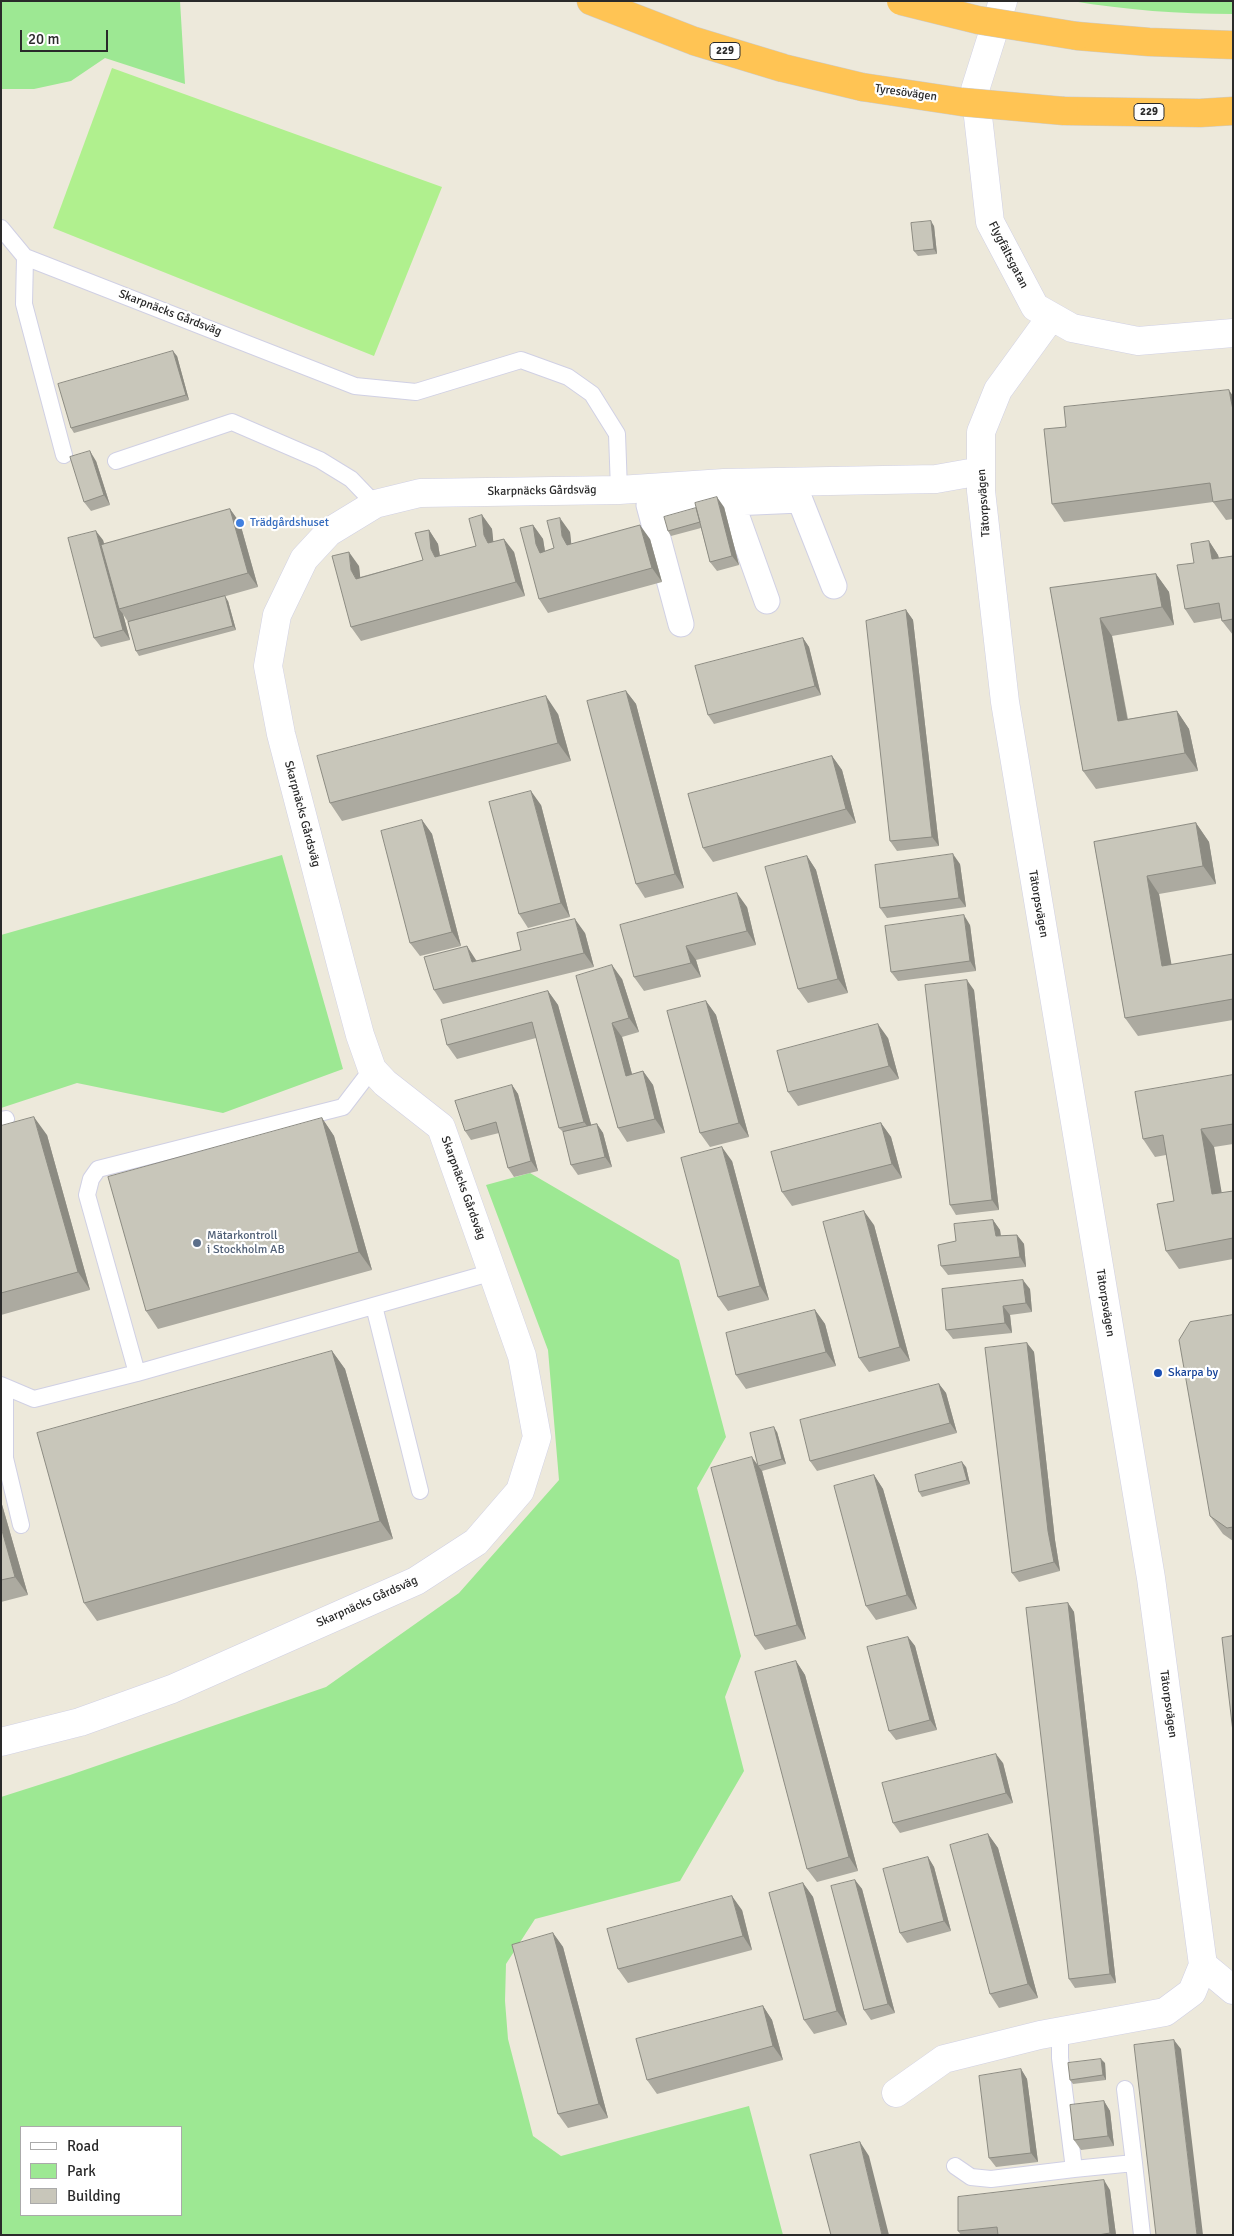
<!DOCTYPE html>
<meta charset="utf-8">
<style>
body{margin:0}
#map{position:relative;width:1234px;height:2236px;overflow:hidden;background:#ede9db;font-family:Signika,sans-serif}
canvas{display:block}
.frame{position:absolute;inset:0;border:2px solid #2a2a2a;pointer-events:none}
.legend{position:absolute;left:20px;top:2126px;width:162px;height:90px;box-sizing:border-box;background:#fff;border:1px solid #aaa;margin:0;padding:6px 9px;list-style:none;font-size:15px;color:#2a2a2a}
.legend li{display:flex;align-items:center;gap:10px;height:25px}
.legend b{width:25px;border:1px solid #aaa}
.scale{position:absolute;left:20px;top:30px;width:88px;height:22px;box-sizing:border-box;border:2px solid #2a2a2a;border-top:0;padding-left:6px;font-size:15px;line-height:18px;white-space:nowrap;color:#2a2a2a;-webkit-text-stroke:4px #fff;paint-order:stroke}
</style>
<div id="map">
<canvas width="1234" height="2236"></canvas>
<div class="frame"></div>
<ul class="legend">
<li><b style="height:6px;background:#fff"></b>Road</li>
<li><b style="height:14px;background:#9de893"></b>Park</li>
<li><b style="height:14px;background:#c8c6ba"></b>Building</li>
</ul>
<div class="scale">20 m</div>
</div>
<script>
const ctx = document.querySelector('canvas').getContext('2d');
ctx.lineJoin = 'round';
function fill(path, color) {
  ctx.fillStyle = color;
  ctx.fill(path, 'evenodd');
}
function strokePath(path, color, width, dash) {
  ctx.strokeStyle = color;
  ctx.lineWidth = width;
  ctx.lineCap = dash ? 'butt' : 'round';
  ctx.setLineDash(dash || []);
  ctx.stroke(path);
}
function label(font, color, halo, rows, align = 'center') {
  ctx.font = font + ' Signika,sans-serif';
  ctx.lineWidth = 4.5;
  ctx.setLineDash([]);
  ctx.textBaseline = 'middle';
  ctx.strokeStyle = halo;
  ctx.fillStyle = color;
  for (const [text, x, y, turn = 0] of rows) {
    ctx.save();
    ctx.translate(x, y);
    ctx.rotate((+turn || 0) * Math.PI / 180);
    ctx.textAlign = isNaN(turn) ? turn : align;
    if (halo) ctx.strokeText(text, 0, 0);
    ctx.fillText(text, 0, 0);
    ctx.restore();
  }
}
fill(new Path2D(`
 M1,1H180L185,84L105,58L71,81L34,89H1Z
 M1072,1H1233V14C1179,14 1126,10 1072,1Z
 M282,855L343,1069L223,1113L77,1083L1,1108V935Z
 M530,1173L679,1260L726,1437L697,1488L741,1656L725,1697L744,1771L680,1881L535,1919L506,1964L505,2001L508,2039L533,2136L561,2156L749,2106L783,2235H1V1797L70,1775L326,1687L459,1593L559,1480L548,1350L486,1185ZM21,2127H181V2215H21Z`), '#9de893');
fill(new Path2D(`
 M112,68L442,187L374,356L53,228Z`), '#b0f08e');
const service = new Path2D(`
 M1,228L25,257L355,386L416,392L521,360L568,377L592,394L617,434L619,490
 M25,257L24,304L64,455
 M116,461L232,422L320,460L351,479L375,504
 M1,1120L6,1119
 M374,1306L420,1491
 M137,1373L493,1272
 M1,1385L34,1399L137,1373L87,1195L91,1179L98,1169L343,1107L372,1069
 M5,1387V1458L21,1525
 M1060,2031V2058L1074,2169L1134,2163L1125,2089
 M1134,2163L1142,2235
 M955,2166L971,2177L991,2179L1074,2169`);
const pedestrian = new Path2D(`
 M732,503L800,500L834,586
 M681,624L649,505L732,503L767,601`);
const minor = new Path2D(`
 M1003,1L975,90L990,222L1035,307L1072,328L1138,341L1233,333
 M1,1742L80,1722L172,1689L416,1581L476,1542L520,1491L537,1437L522,1356L441,1127L385,1083L372,1069L360,1035L342,968L281,734L268,666L277,615L304,559L329,532L375,504L420,493L619,490L724,483L936,479L981,471
 M1203,1965L1233,1990
 M896,2093L944,2059L1040,2035L1165,2012L1192,1992L1203,1965L1151,1578L1005,702L981,491V432L998,390L1051,317`);
const motorway = new Path2D(`
 M591,1L694,41L783,68L862,87
 M1077,36L1149,42L1233,45
 M1064,111L1200,113L1233,111`);
strokePath(service, '#d0d0e4', 18);
strokePath(pedestrian, '#d0d0e4', 27);
strokePath(minor, '#d0d0e4', 29);
strokePath(motorway, '#ccc', 29);
strokePath(service, '#fff', 16);
strokePath(pedestrian, '#fff', 25);
strokePath(minor, '#fff', 28);
strokePath(motorway, '#ffc454', 28);
const motorwayBridge = new Path2D(`
 M901,1L978,20L1077,36
 M862,87L962,102L1064,111`);
strokePath(motorwayBridge, '#ccc', 29, []);
strokePath(motorwayBridge, '#ffc454', 28);
fill(new Path2D(`
 M934,226L937,254L918,256L914,251Z
 M177,356L189,400L74,433L71,428Z
 M1233,396V519L1226,520L1213,502L1064,522L1052,504L1066,427Z
 M96,461L110,505L91,511L84,502Z
 M724,507L739,565L717,571L710,562L701,528L671,536L668,531Z
 M230,509L240,523L258,587L212,600L228,601L236,630L139,656L136,651L128,622L123,614L130,640L101,647L94,638L103,540L104,544Z
 M482,515L492,529L493,541L514,552L525,596L361,641L351,627L359,566L360,577L423,560L429,530L438,544L440,556L476,546Z
 M533,525L543,539L545,551L554,548L570,532L571,544L650,539L662,582L548,613L539,599Z
 M1209,541L1218,555L1219,558L1233,556V635L1222,621V618L1194,623L1185,609L1194,563Z
 M1156,574L1169,592L1174,625L1112,636L1128,719L1177,711L1189,729L1198,771L1096,789L1083,771L1050,588Z
 M906,610L913,620L939,846L897,851L890,841Z
 M803,638L809,647L821,695L714,724L708,715Z
 M626,691L636,704L684,888L645,898L636,884Z
 M558,714L571,761L342,821L330,803Z
 M832,756L842,770L856,823L713,862L703,848Z
 M541,805L570,917L528,928L519,914Z
 M422,820L432,834L461,946L420,956L410,943Z
 M1196,823L1209,842L1216,884L1159,894L1171,965L1233,954V1020L1138,1036L1125,1018L1094,842Z
 M807,856L816,870L848,993L808,1003L798,989Z
 M960,864L966,907L887,918L880,908Z
 M747,907L756,945L696,960L701,977L644,991L634,977Z
 M970,925L976,971L898,981L891,972Z
 M585,933L594,967L443,1004L434,990L476,960L477,961Z
 M576,976L622,979L639,1032L622,1037L632,1074L643,1071L653,1085L665,1133L627,1142L618,1128Z
 M974,990L999,1210L956,1215L950,1205Z
 M548,991L558,1005L591,1125L597,1124L603,1133L612,1167L578,1175L571,1165L563,1132L559,1128L536,1038L457,1059L447,1045Z
 M706,1001L716,1015L749,1137L710,1147L700,1133Z
 M888,1038L899,1079L798,1106L788,1092Z
 M1233,1075V1144L1214,1147L1221,1193L1233,1191V1259L1179,1269L1166,1251L1174,1201L1166,1155L1155,1157L1143,1139Z
 M512,1085L518,1094L538,1171L514,1177L508,1168L499,1133L471,1140L465,1131Z
 M322,1118L334,1136L372,1270L158,1329L146,1311Z
 M881,1123L891,1137L902,1178L792,1206L782,1192Z
 M1,1126L47,1135L90,1290L1,1315Z
 M732,1161L769,1300L728,1311L718,1297Z
 M993,1220L1000,1230L1001,1236L1017,1235L1024,1244L1026,1267L948,1275L941,1266L956,1241Z
 M874,1225L910,1361L869,1372L859,1358Z
 M1030,1289L1032,1312L1010,1315L1012,1333L953,1339L946,1330Z
 M815,1310L825,1324L836,1366L746,1389L736,1375Z
 M1233,1315V1541L1223,1534L1210,1516Z
 M1027,1343L1034,1352L1055,1540L1060,1571L1019,1582L1012,1573Z
 M332,1351L345,1369L393,1539L97,1621L84,1603Z
 M939,1384L946,1393L957,1433L817,1471L810,1461Z
 M777,1432L786,1464L762,1471L806,1639L765,1650L755,1636L758,1466Z
 M966,1467L970,1484L922,1497L919,1492Z
 M874,1475L883,1489L917,1609L876,1620L866,1606Z
 M1,1501L28,1595L1,1602Z
 M1068,1603L1074,1612L1116,1983L1075,1988L1069,1979Z
 M908,1637L915,1646L937,1730L896,1740L889,1731Z
 M796,1661L805,1675L858,1871L817,1882L807,1869Z
 M1003,1763L1013,1803L900,1833L893,1823Z
 M988,1834L998,1848L1038,1998L999,2008L990,1994Z
 M928,1857L934,1867L951,1931L907,1943L900,1933Z
 M855,1880L862,1889L895,2013L871,2020L864,2010Z
 M803,1883L813,1897L847,2025L814,2034L804,2020Z
 M742,1910L752,1950L628,1983L618,1969Z
 M553,1933L563,1947L608,2118L568,2128L558,2114Z
 M763,2006L772,2020L783,2060L657,2094L647,2080Z
 M1105,2063L1106,2080L1073,2084L1070,2080Z
 M1021,2069L1027,2079L1038,2162L996,2167L989,2158Z
 M1104,2101L1110,2111L1114,2146L1081,2150L1074,2140Z
 M1110,2190L1116,2235H961L958,2231Z`), '#acaaa0');
fill(new Path2D(`
 M931,221L934,226L937,254L934,249Z
 M173,351L177,356L189,400L186,395Z
 M1229,390L1233,396V410Z
 M90,451L96,461L110,505L104,495Z
 M717,497L724,507L739,565L732,556Z
 M230,509L240,523L258,587L248,573Z
 M482,515L492,529L494,548L488,543L484,535Z
 M560,518L570,532L572,550L567,545L562,536Z
 M533,525L543,539L546,558L540,553L536,544Z
 M640,525L650,539L662,582L652,568Z
 M429,530L438,544L441,563L435,557L431,549Z
 M96,531L103,540L121,609H119L123,614L130,640L123,630Z
 M504,539L514,552L525,596L516,582Z
 M1209,541L1218,555L1222,573L1212,559Z
 M349,552L359,566L361,584L356,579L351,570Z
 M1156,574L1169,592L1174,625L1162,607Z
 M225,596L228,601L236,630L233,626Z
 M906,610L913,620L939,846L932,837Z
 M1100,618L1112,636L1131,739L1118,721Z
 M803,638L809,647L821,695L815,686Z
 M626,691L636,704L684,888L675,874Z
 M546,696L558,714L571,761L558,743Z
 M1177,711L1189,729L1198,771L1185,753Z
 M832,756L842,770L856,823L846,809Z
 M531,791L541,805L570,917L561,903Z
 M422,820L432,834L461,946L452,932Z
 M1196,823L1209,842L1216,884L1203,866Z
 M953,854L960,864L966,907L959,898Z
 M807,856L816,870L848,993L838,979Z
 M1147,876L1159,894L1175,984L1162,966Z
 M737,893L747,907L756,945L747,931Z
 M964,915L970,925L976,971L970,961Z
 M575,919L585,933L594,967L584,953Z
 M467,946L476,960L482,976L472,962Z
 M686,946L696,960L701,977L691,963Z
 M612,965L622,979L639,1032L629,1018Z
 M967,980L974,990L999,1210L992,1200Z
 M548,991L558,1005L594,1135L584,1122Z
 M706,1001L716,1015L749,1137L739,1123Z
 M612,1023L622,1037L636,1089L626,1076Z
 M878,1024L888,1038L899,1079L889,1066Z
 M643,1071L653,1085L665,1133L655,1119Z
 M512,1085L518,1094L538,1171L531,1161Z
 M34,1117L47,1135L90,1290L78,1272Z
 M322,1118L334,1136L372,1270L359,1252Z
 M881,1123L891,1137L902,1178L892,1164Z
 M597,1124L603,1133L612,1167L605,1157Z
 M1201,1129L1214,1147L1225,1212L1212,1194Z
 M722,1147L732,1161L769,1300L760,1286Z
 M864,1211L874,1225L910,1361L900,1347Z
 M993,1220L1000,1230L1002,1246L996,1236Z
 M1017,1235L1024,1244L1026,1267L1020,1257Z
 M1023,1280L1030,1289L1032,1312L1026,1303Z
 M1003,1306L1010,1315L1012,1333L1005,1323Z
 M815,1310L825,1324L836,1366L826,1352Z
 M1027,1343L1034,1352L1055,1540L1060,1571L1054,1562L1048,1531Z
 M332,1351L345,1369L393,1539L380,1521Z
 M939,1384L946,1393L957,1433L950,1423Z
 M774,1427L777,1432L786,1464L782,1459Z
 M752,1457L762,1471L806,1639L797,1625Z
 M962,1462L966,1467L970,1484L967,1480Z
 M874,1475L883,1489L917,1609L907,1595Z
 M1,1501L28,1595L15,1577L1,1527Z
 M1068,1603L1074,1612L1116,1983L1110,1974Z
 M908,1637L915,1646L937,1730L930,1720Z
 M796,1661L805,1675L858,1871L849,1857Z
 M996,1754L1003,1763L1013,1803L1006,1793Z
 M988,1834L998,1848L1038,1998L1028,1984Z
 M928,1857L934,1867L951,1931L944,1921Z
 M855,1880L862,1889L895,2013L888,2004Z
 M803,1883L813,1897L847,2025L837,2011Z
 M732,1896L742,1910L752,1950L743,1936Z
 M553,1933L563,1947L608,2118L599,2104Z
 M763,2006L772,2020L783,2060L773,2046Z
 M1174,2040L1181,2049L1203,2235H1197Z
 M1101,2059L1105,2063L1106,2080L1103,2075Z
 M1021,2069L1027,2079L1038,2162L1031,2153Z
 M1104,2101L1110,2111L1114,2146L1108,2136Z
 M860,2142L869,2156L889,2235H882Z
 M1104,2180L1110,2190L1116,2235H1111L1110,2233Z`), '#8c8b82');
const building = new Path2D(`
 M931,221L934,249L914,251L911,223Z
 M173,351L186,395L71,428L58,384Z
 M1229,390L1233,410V499L1213,502L1210,483L1052,504L1044,429L1066,427L1064,407Z
 M90,451L104,495L84,502L70,457Z
 M717,497L732,556L710,562L695,503Z
 M696,508L700,522L668,531L664,517Z
 M230,509L248,573L119,609L101,545Z
 M482,515L484,535L488,543L504,539L516,582L351,627L332,556L349,552L351,570L356,579L423,560L415,533L429,530L431,549L435,557L476,546L469,519Z
 M560,518L562,536L567,545L640,525L652,568L539,599L520,528L533,525L536,544L540,553L554,548L547,521Z
 M96,531L123,630L94,638L68,538Z
 M1209,541L1212,559L1233,556V619L1222,621L1219,603L1185,609L1177,565L1194,563L1191,544Z
 M1156,574L1162,607L1100,618L1118,721L1177,711L1185,753L1083,771L1050,588Z
 M225,596L233,626L136,651L128,622Z
 M906,610L932,837L890,841L866,621Z
 M803,638L815,686L708,715L695,666Z
 M626,691L675,874L636,884L587,701Z
 M546,696L558,743L330,803L317,756Z
 M832,756L846,809L703,848L688,794Z
 M531,791L561,903L519,914L489,802Z
 M422,820L452,932L410,943L381,831Z
 M1196,823L1203,866L1147,876L1162,966L1233,954V999L1125,1018L1094,842Z
 M953,854L959,898L880,908L875,865Z
 M807,856L838,979L798,989L765,867Z
 M737,893L747,931L686,946L691,963L634,977L620,925Z
 M964,915L970,961L891,972L885,926Z
 M575,919L584,953L434,990L424,957L467,946L472,962L521,950L517,933Z
 M612,965L629,1018L612,1023L626,1076L643,1071L655,1119L618,1128L576,976Z
 M967,980L992,1200L950,1205L925,985Z
 M548,991L584,1122L559,1128L532,1022L447,1045L441,1020Z
 M706,1001L739,1123L700,1133L667,1011Z
 M878,1024L889,1066L788,1092L777,1051Z
 M1233,1075V1124L1201,1129L1212,1194L1233,1191V1238L1166,1251L1157,1204L1174,1201L1163,1135L1143,1139L1135,1092Z
 M512,1085L531,1161L508,1168L496,1122L465,1131L455,1101Z
 M34,1117L78,1272L1,1293V1126Z
 M322,1118L359,1252L146,1311L108,1177Z
 M881,1123L892,1164L782,1192L771,1152Z
 M597,1124L605,1157L571,1165L563,1132Z
 M722,1147L760,1286L718,1297L681,1158Z
 M864,1211L900,1347L859,1358L823,1222Z
 M993,1220L996,1236L1017,1235L1020,1257L941,1266L938,1245L956,1241L954,1224Z
 M1023,1280L1026,1303L1003,1306L1005,1323L946,1330L942,1289Z
 M815,1310L826,1352L736,1375L726,1333Z
 M1233,1315V1527L1227,1528L1210,1516L1179,1340L1190,1322Z
 M1027,1343L1048,1531L1054,1562L1012,1573L985,1348Z
 M332,1351L380,1521L84,1603L37,1433Z
 M939,1384L950,1423L810,1461L800,1420Z
 M774,1427L782,1459L758,1466L750,1433Z
 M752,1457L797,1625L755,1636L711,1468Z
 M962,1462L967,1480L919,1492L915,1475Z
 M874,1475L907,1595L866,1606L834,1486Z
 M1,1527L15,1577L1,1580Z
 M1068,1603L1110,1974L1069,1979L1026,1608Z
 M1233,1636V1732L1222,1638Z
 M908,1637L930,1720L889,1731L867,1647Z
 M796,1661L849,1857L807,1869L755,1672Z
 M996,1754L1006,1793L893,1823L882,1783Z
 M988,1834L1028,1984L990,1994L950,1845Z
 M928,1857L944,1921L900,1933L883,1869Z
 M855,1880L888,2004L864,2010L831,1886Z
 M803,1883L837,2011L804,2020L769,1893Z
 M732,1896L743,1936L618,1969L607,1929Z
 M553,1933L599,2104L558,2114L512,1945Z
 M763,2006L773,2046L647,2080L636,2039Z
 M1174,2040L1197,2235H1156L1134,2045Z
 M1101,2059L1103,2075L1070,2080L1068,2063Z
 M1021,2069L1031,2153L989,2158L979,2076Z
 M1104,2101L1108,2136L1074,2140L1070,2105Z
 M860,2142L882,2235H831L810,2155Z
 M1104,2180L1110,2233L1098,2235H998L997,2227L958,2231V2197Z`);
fill(building, '#c8c6ba');
strokePath(building, '#8c8b82', 1);
for (const [x, y, r, color] of [
 [240,523,5,"#3f7fe0"],
 [197,1243,5,"#5c6f8a"],
 [1158,1373,5,"#1a4fb4"]
]) {
  const dot = new Path2D();
  dot.arc(x, y, r, 0, 2 * Math.PI);
  ctx.fillStyle = color;
  ctx.fill(dot);
  strokePath(dot, '#fff', 2);
}
for (const [x, y, w] of [
 [725,51,30],
 [1149,112,30]
]) {
  const box = new Path2D();
  box.roundRect(x - w / 2, y - 8.5, w, 17, 4);
  ctx.fillStyle = '#fff';
  ctx.fill(box);
  strokePath(box, '#2a2a2a', 1);
}
label('bold 11px', '#2a2a2a', null, [
 ["229",725,51],
 ["229",1149,112]
]);
label('12px', '#2a2a2a', '#fff', [
 ["Tyresövägen",906,93,8],
 ["Flygfältsgatan",1008,255,63],
 ["Skarpnäcks Gårdsväg",170,313,21],
 ["Skarpnäcks Gårdsväg",542,491,-1],
 ["Tätorpsvägen",984,503,-94],
 ["Skarpnäcks Gårdsväg",302,814,75],
 ["Tätorpsvägen",1038,904,80],
 ["Skarpnäcks Gårdsväg",463,1188,70],
 ["Tätorpsvägen",1105,1303,81],
 ["Skarpnäcks Gårdsväg",367,1602,-24],
 ["Tätorpsvägen",1168,1704,82]
]);
label('12px', '#366cbe', '#fff', [
 ["Trädgårdshuset",250,523]
], 'left');
label('12px', '#4e5e75', '#fff', [
 ["Mätarkontroll",207,1236],
 ["i Stockholm AB",207,1250]
], 'left');
label('12px', '#164399', '#fff', [
 ["Skarpa by",1168,1373]
], 'left');
</script>
